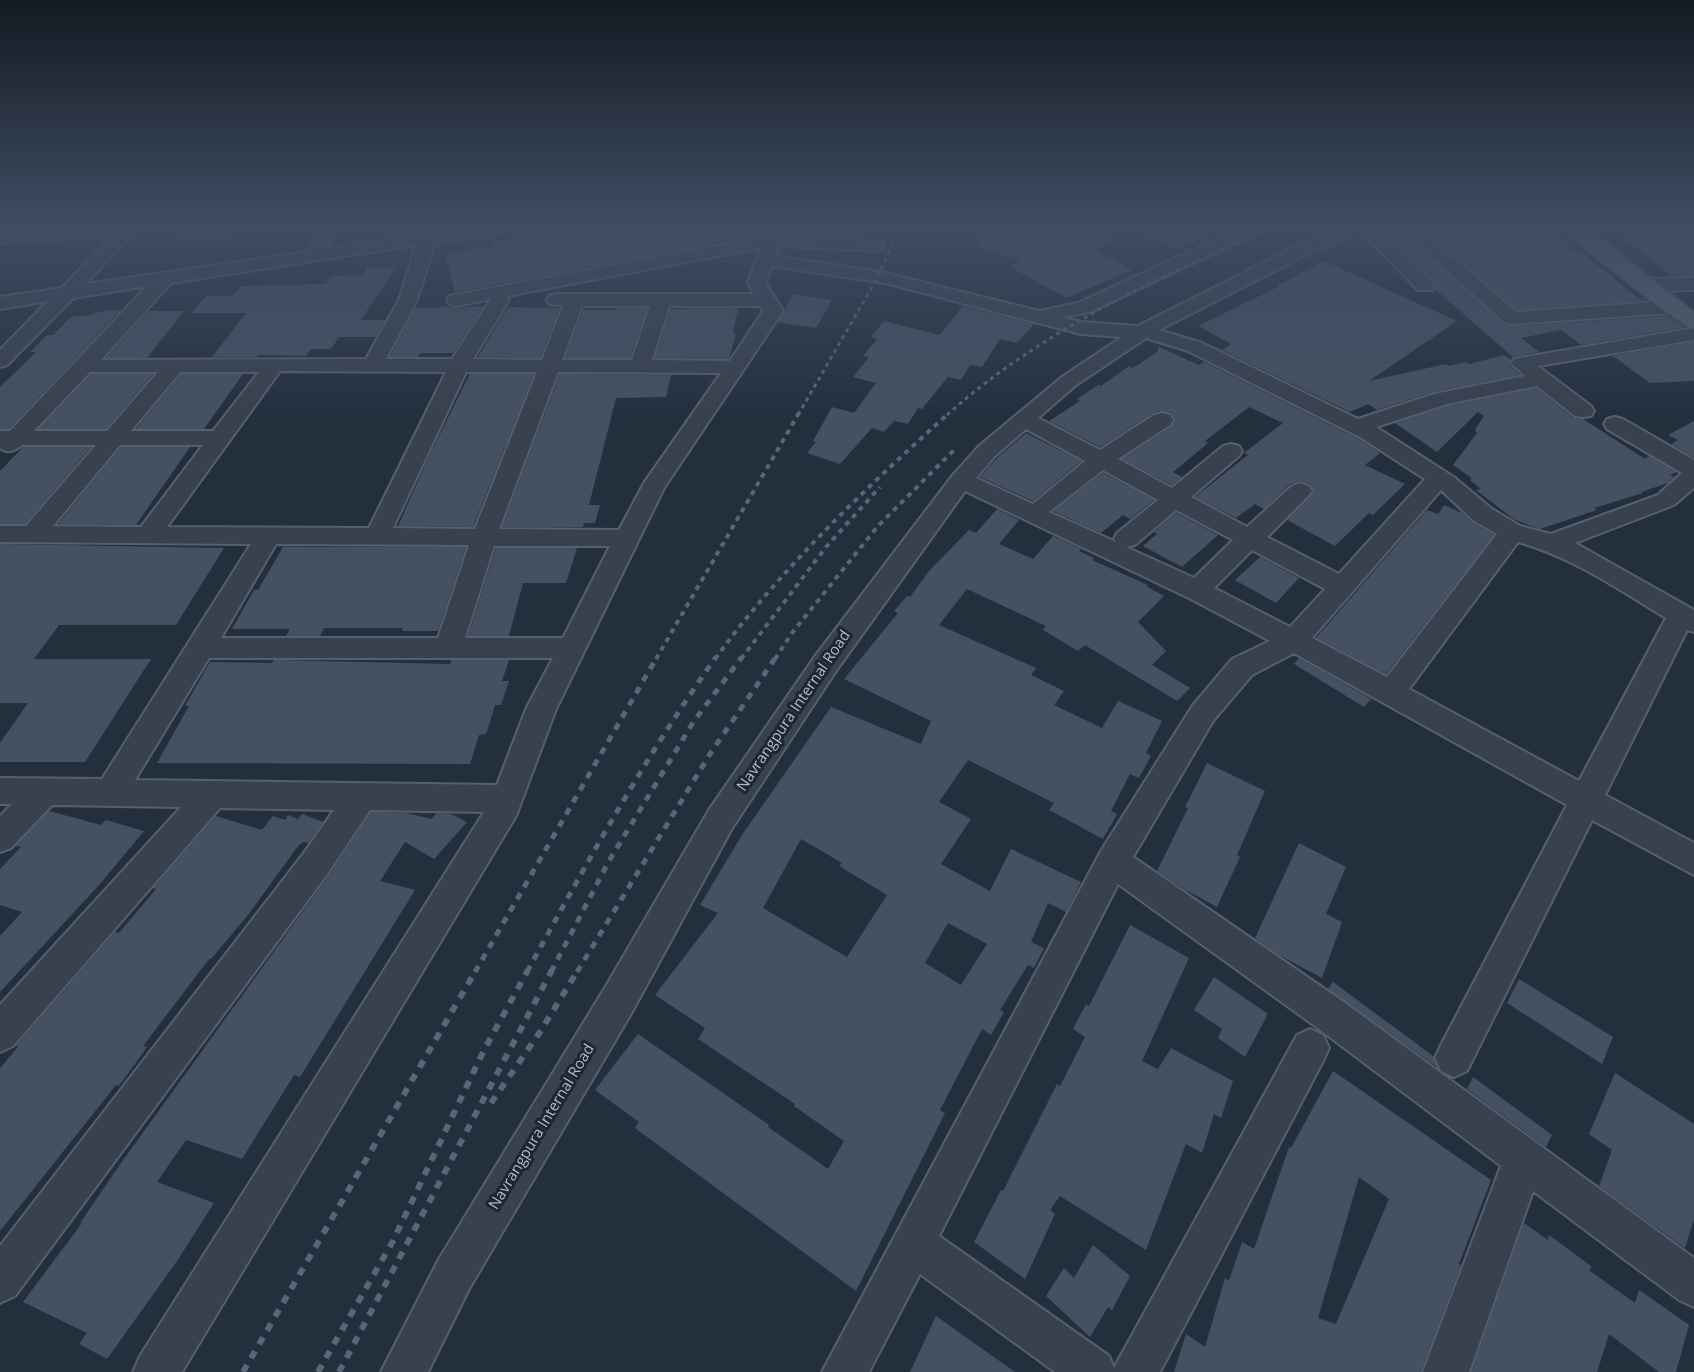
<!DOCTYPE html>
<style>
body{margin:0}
canvas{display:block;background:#242f3e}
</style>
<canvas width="1694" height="1372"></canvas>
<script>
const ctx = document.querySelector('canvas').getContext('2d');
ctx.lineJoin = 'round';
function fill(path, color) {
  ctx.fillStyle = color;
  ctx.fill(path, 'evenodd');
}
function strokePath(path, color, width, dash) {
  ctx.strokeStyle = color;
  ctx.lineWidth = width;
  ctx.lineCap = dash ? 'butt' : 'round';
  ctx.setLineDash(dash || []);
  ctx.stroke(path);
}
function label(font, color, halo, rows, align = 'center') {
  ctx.font = font + ' "Open Sans",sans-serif';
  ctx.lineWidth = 6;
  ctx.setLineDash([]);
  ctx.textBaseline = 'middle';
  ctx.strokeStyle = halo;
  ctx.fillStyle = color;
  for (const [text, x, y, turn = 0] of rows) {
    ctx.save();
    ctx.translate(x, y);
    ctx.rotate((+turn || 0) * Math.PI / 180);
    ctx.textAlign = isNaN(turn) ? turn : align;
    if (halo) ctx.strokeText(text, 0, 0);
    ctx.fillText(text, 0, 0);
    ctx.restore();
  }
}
fill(new Path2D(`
 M603,224H761V232L709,242L711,245L455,292L445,254L492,246L491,242L511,238Z
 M983,224H1087L1119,240L1095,250L1132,270L1067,298L1009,266L1023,261L977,247Z
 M1118,224H1165L1177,229L1190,224H1231L1176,250Z
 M1417,224H1536L1542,231H1552L1574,252H1581L1637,297L1647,301L1517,310Z
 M1606,224H1694V276H1671Z
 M1397,228L1503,324L1511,326L1668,316L1685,327L1581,345L1561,330L1521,338L1539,352L1513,357L1435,289L1434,280L1380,229Z
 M1324,261L1457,321L1369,381L1446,364L1449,366L1466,362L1469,364L1504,355L1511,360L1509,365L1520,375L1433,392L1377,410L1368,404L1350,412L1222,350L1231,344L1198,326L1280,286L1278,285Z
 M396,267L361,320H385L376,337H339L331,349H311L306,356L259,355L256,357H212L246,313H192L206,296H232L241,286L326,284L330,276L364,275L367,268Z
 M793,294L832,300L816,328L778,322Z
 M440,306L456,308L484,306L453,353H420L418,357H390L415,308H441Z
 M963,306L1034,324L1017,343L1000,339L982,367L970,365L961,380L948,377L922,409L918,408L908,424L894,421L884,432L872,428L840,464L807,453L816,442L813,441L832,407L854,413L876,383L853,377L869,357L863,356L877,339L871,337L884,321L940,335Z
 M508,307L560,308L540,358L478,357Z
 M617,308H647L630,358H565L583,310H616Z
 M738,308L733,333H736L729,359L655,358L670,309Z
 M107,310H121L9,429H0V387L36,352H30L47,335H53L72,316H85Z
 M149,311H184L147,358H106Z
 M1694,342V381L1650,383L1613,356Z
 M1159,347L1199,365L1204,362L1359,439L1380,453L1365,465L1405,484L1373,515L1369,513L1335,546L1287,520L1314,492L1310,485L1301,481L1290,484L1264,509L1255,504L1236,518L1195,497L1248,455L1244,453L1283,423L1249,407L1205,441L1208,443L1173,472L1182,477L1172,485L1122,459L1171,427L1175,419L1171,413L1161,411L1153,413L1100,447L1049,421L1080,401L1077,399L1098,385L1101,386L1129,366L1133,368L1157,352Z
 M91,374H153L106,429H39Z
 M181,374H243L204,429H136Z
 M470,374H534L473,527L398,526L431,452Z
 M560,374L671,375L666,397L616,398L589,505H600L595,523H584L583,527H502Z
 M1536,388L1574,418L1583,419L1645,459L1649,456L1676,472L1670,475L1674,477L1668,483L1641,492L1643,493L1594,508L1597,510L1540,529L1515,520L1476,490L1481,489L1470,480L1472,478L1453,465L1477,433L1475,430L1484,416L1478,412L1437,452L1395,423L1448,406Z
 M1694,421V457L1671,444L1678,440L1668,435Z
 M1026,433L1081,461L1033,501L980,477L997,458Z
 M23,447H91L25,524H0V471Z
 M121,447H190L136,525L58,524Z
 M1103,473L1154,500L1130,519L1123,515L1101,533L1053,511Z
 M1444,505L1462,513L1473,523L1494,535L1386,674L1316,638L1427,510L1438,514Z
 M997,509L1019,520L999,544L1033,559L1053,536L1081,549L1079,551L1094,558L1092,560L1148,585L1146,586L1164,596L1138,622L1166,651L1152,665L1190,688L1177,701L1085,645L1078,651L1043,630L1046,626L967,589L939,625L1036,668L1031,675L1064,691L1054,705L1102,728L1118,701L1162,721L1146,753L1151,756L1139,778L1130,774L1111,811L1117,814L1103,839L1049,810L1054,803L968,760L939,802L971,819L941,864L990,891L1011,849L1081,882L1066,912L1048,903L1031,942L1044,948L1034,968L1028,965L1000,1010L1004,1012L991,1035L982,1029L940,1110L945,1113L856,1291L635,1128L639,1122L595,1090L638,1034L769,1125L768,1127L828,1169L844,1141L794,1106L795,1104L698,1039L705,1028L655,995L718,913L700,905L742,835L831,707L921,744L931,721L844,679L898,613L894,611L907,596L910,597L929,571L969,530L976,533ZM801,839L842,863L839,866L887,895L847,957L763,908ZM948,923L987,944L961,985L925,963Z
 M1176,513L1218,535L1182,567L1143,546L1157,534L1154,532Z
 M0,544L224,548L176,625H59L34,659H151L85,762H0V743L28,703H0Z
 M283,547H466L438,631H402L403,628H324L320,636H286L290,629H232L254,590H258Z
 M496,548H577L566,583H523L509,636H468Z
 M1260,557L1299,578L1276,603L1235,580Z
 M1299,658L1371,699L1364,707L1294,664Z
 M274,660L450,664L451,660H509L502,681H509L501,705H495L486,734L479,735L470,764L157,763L189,706H185L210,662L272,663Z
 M1207,763L1265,791L1237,855L1240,857L1217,907L1184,889L1157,871L1188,808L1185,807Z
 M49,811L101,825L106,820L144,831L100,884L0,992V936L22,912L0,905V869L21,847L16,846Z
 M371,812L407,813L431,819L437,813L451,814L467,822L434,859L405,842L380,881L415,890L300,1077L294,1075L242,1159L186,1140L157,1182L214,1203L177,1261L107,1359L79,1344L87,1333L23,1302L82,1223H80L121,1163L330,874Z
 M302,814L323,822L308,843L303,842L298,846L248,915L211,959H209L143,1046L147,1047L119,1086L116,1085L0,1231V1068L18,1047L16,1046L115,932L119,933L156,889L153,888L216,816L262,830L273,816L285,820L288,815L298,819Z
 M1299,843L1346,867L1326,914L1342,922L1322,978L1277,954L1255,938Z
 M1130,925L1189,958L1142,1061L1158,1069L1171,1048L1233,1081L1221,1118L1214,1114L1202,1153L1186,1144L1146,1250L1060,1196L1050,1210L1055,1214L1025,1279L974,1242L1001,1190L1003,1191L1057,1084L1060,1086L1085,1037L1073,1029L1086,1004L1089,1006Z
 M1214,977L1268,1014L1245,1057L1218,1038L1222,1029L1194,1010Z
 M1519,979L1613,1037L1602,1064L1507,1003Z
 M1333,982L1433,1056L1437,1067L1328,989Z
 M1333,1071L1491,1180L1459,1264L1461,1265L1421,1372H1174L1186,1334L1205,1347L1225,1278L1229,1281L1242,1242L1254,1249L1289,1147L1291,1148ZM1359,1177L1389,1199L1336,1324L1318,1318Z
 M1615,1073L1694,1124V1219L1685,1248L1599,1186L1612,1150L1589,1134Z
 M1473,1077L1552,1135L1546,1147L1467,1089Z
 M1524,1223L1548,1240L1549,1235L1591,1266L1590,1271L1635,1303L1639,1290L1689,1325L1676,1372H1659L1609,1334L1597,1372H1471Z
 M1093,1245L1130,1276L1112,1310L1108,1307L1090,1337L1046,1296L1064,1268L1074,1278Z
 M936,1316L1015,1372H910Z`), '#455162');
const minor = new Path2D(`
 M123,224H140L86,284L306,252L324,224H340L325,249L421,234L428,224H444L440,231L493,224H532L530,228L524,229L435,243L417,300L386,359H452L491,299L456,306L449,304L447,300L449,296L771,236L783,224H800L790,236L875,241L881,242L884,246L881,250L875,251L781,246L775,256L886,273L1039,311L1078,303L1249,224H1270L1268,228L1090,312L1062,317L1081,322L1138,326L1298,245L1350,224H1372L1432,282L1434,286L1432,290H1418L1361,231L1310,253L1159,330L1202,343L1358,419L1434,394L1525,376L1511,363L1514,359L1694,328V340L1538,366L1591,406L1594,411L1591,416L1583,417L1575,416L1537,386L1447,404L1376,427L1455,478L1492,509L1520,526L1551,534L1658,495L1682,473L1607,429L1604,424L1607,419L1615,417L1623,419L1694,460V488L1674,505L1575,543L1694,610V632L1687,630L1605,795L1694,843V875L1592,820L1467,1071L1454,1077L1441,1071L1435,1058L1441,1045L1567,805L1294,653L1252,675L1213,721L1133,857L1345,1003L1694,1258V1307L1679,1300L1533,1191L1469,1372H1423L1501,1166L1319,1029L1118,884L939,1236L1109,1356L1114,1368L1297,1035L1310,1029L1323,1035L1329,1048L1323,1061L1160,1372H1055L920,1274L869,1372H822L1101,851L1193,705L1232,659L1270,641L1191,599L965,491L836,671L731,830L632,1012L469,1289L428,1372H381L439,1259L606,986L709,810L816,655L953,475L979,446L1062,377L1122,337L1081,334L885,283L771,266L766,283L783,311L664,488L556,709L516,816L182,1372H133L140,1356L484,812L370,810L328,873L15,1296L0,1303V1246L304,853L334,810L220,808L13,1046L0,1052V1005L181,807L52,805L11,848L0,852V816L12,804H0V778L102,779L251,544L0,542V526H26L96,445H22C15,451 8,454 0,448V431H10L147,286L73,298L7,365L0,367V350L48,301L0,309V297L62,288L112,236L0,243V233ZM416,245L399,300L366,359L101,360L171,283ZM760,248L748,283L754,294H556L549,296L547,300L549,304L563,306L542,360L473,359L509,300L507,296ZM582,306H650L632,360H562ZM669,306H760L763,311L730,361L652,360ZM1146,338L1188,351L1360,437L1425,479L1339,574L1267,537L1308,496L1312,491L1308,486L1300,483L1292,486L1247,527L1191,497L1239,456L1242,451L1239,446L1231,444L1223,446L1172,488L1118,459L1170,425L1173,420L1170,415L1162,413L1154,415L1100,450L1038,418L1076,385ZM280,371L446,372L369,528L167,527ZM90,372H158L107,431H34ZM180,372H259L213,431H131ZM466,372H537L475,529L393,528ZM558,372L721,373L644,483L619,530L499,529ZM1026,429L1085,461L1033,504L976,478L995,456ZM120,445H203L141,527L53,526ZM1103,470L1158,500L1117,533L1114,539L1116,542L1049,512ZM1441,490L1474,521L1497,534L1387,677L1312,638ZM1176,510L1233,540L1194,578L1126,547L1135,545ZM1518,542C1572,557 1618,589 1666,618L1579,781L1409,689ZM276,544L469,545L438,638H221ZM494,546H610L563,638H465ZM1252,550L1325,589L1290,627L1214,588ZM209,658H553L526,709L497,785L135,780Z
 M223,224H255C244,238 200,235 182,236L176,235L173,231L176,227L182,226Z
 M1396,224H1414L1516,312L1673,301L1680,303L1683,307L1680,311L1673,313L1511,324L1504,322Z
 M1694,278V290L1644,291L1637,289L1635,285L1637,281L1644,279Z`);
const major = new Path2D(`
 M1560,224H1582L1694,312V329C1677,324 1571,240 1560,224Z`);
strokePath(minor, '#565f6c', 4);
strokePath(major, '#414a57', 3);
fill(minor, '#38414e');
fill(major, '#56606e');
strokePath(new Path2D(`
 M798,415L876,280L902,224
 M947,415C1041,330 1166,273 1281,224`), '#5a6575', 3, [4, 4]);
strokePath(new Path2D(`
 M656,659L799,413
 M715,659C782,567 865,489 949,413
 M741,659L826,547L880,487
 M775,659L792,633L878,526L954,450`), '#5a6575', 4, [5, 5]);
strokePath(new Path2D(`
 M475,972L657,657
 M527,972C586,864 645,757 716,657
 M551,972L609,861L694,721L742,657
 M577,972L710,754L776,657`), '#5a6575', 5, [7, 7]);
strokePath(new Path2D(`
 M491,1103L540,1032L578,970
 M243,1372L476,970
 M318,1372L393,1241L484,1050L528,970
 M339,1372L552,970`), '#5a6575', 6, [8, 8]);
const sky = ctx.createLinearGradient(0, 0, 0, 416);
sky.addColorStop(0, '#141a22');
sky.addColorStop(0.54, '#3f4d63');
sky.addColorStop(1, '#3f4d6300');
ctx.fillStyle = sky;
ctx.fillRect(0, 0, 1694, 416);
label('15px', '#b4bcc9', '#1d2633', [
 ["Navrangpura Internal Road",794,711,-56],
 ["Navrangpura Internal Road",542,1127,-59]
]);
</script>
